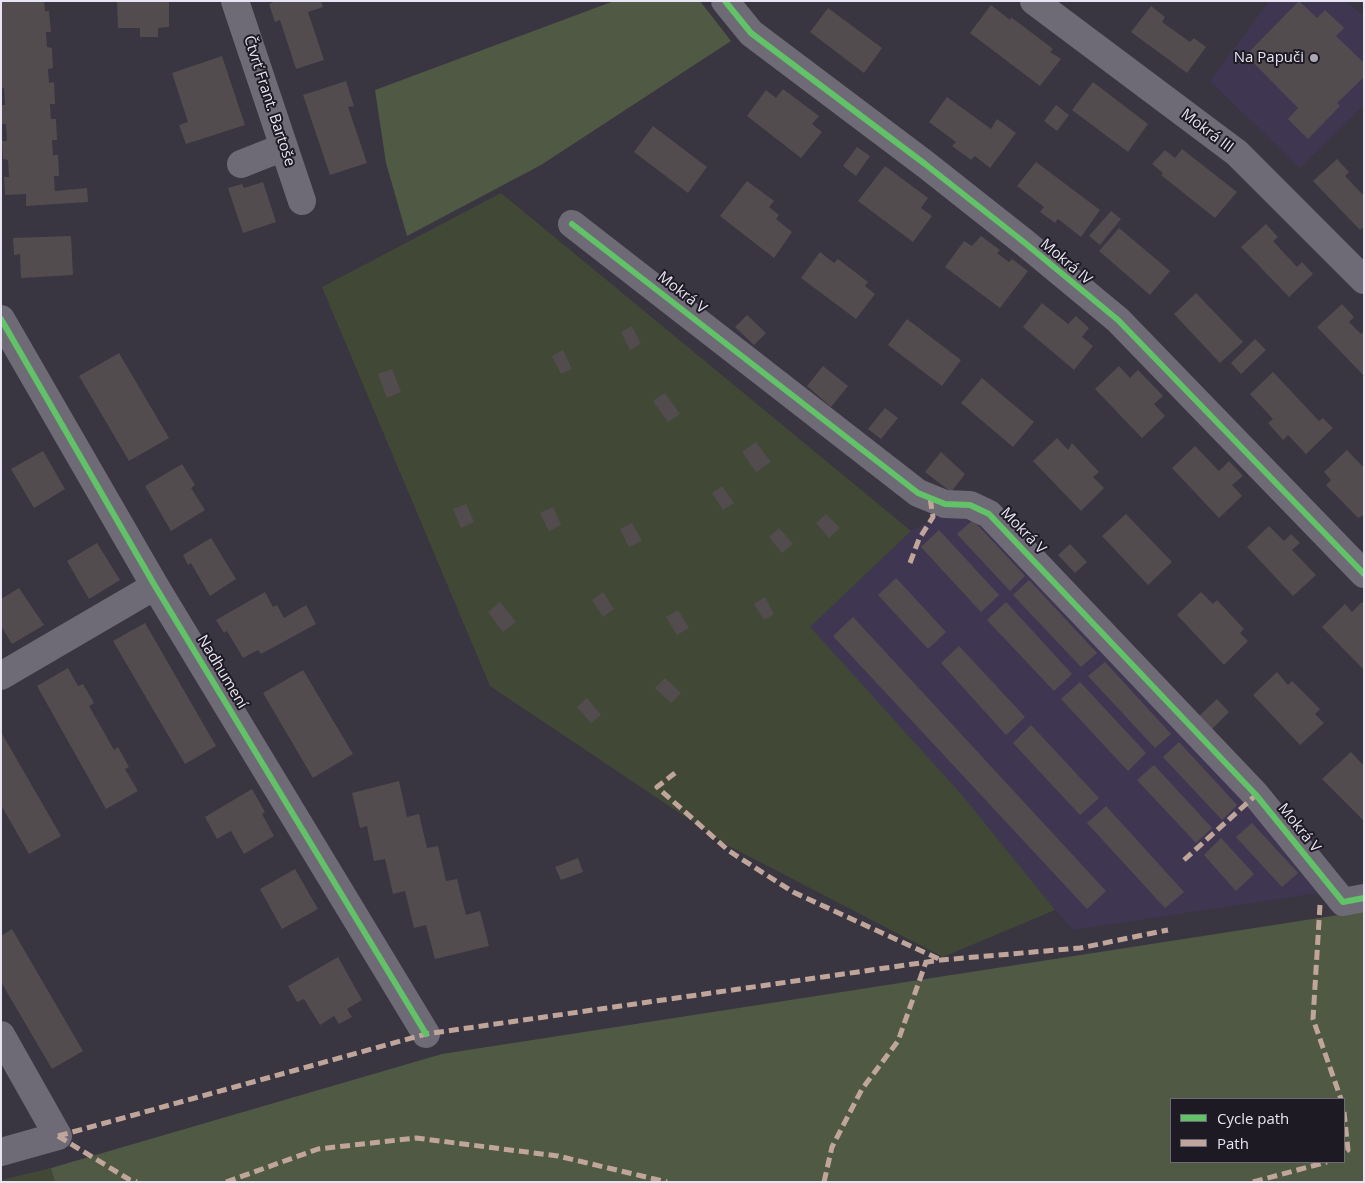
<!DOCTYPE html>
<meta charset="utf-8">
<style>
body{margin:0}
#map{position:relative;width:1365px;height:1183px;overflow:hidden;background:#393541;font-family:"Open Sans",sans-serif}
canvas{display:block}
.frame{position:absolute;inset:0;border:2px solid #e8e4f3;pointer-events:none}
.legend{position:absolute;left:1170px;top:1098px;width:175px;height:65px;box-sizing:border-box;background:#1d1a24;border:1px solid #6e6b77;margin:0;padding:6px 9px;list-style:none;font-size:15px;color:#e8e4f3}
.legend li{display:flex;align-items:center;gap:10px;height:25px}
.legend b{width:25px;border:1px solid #6e6b77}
</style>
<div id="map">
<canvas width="1365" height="1183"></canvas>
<div class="frame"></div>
<ul class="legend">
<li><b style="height:6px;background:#61c268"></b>Cycle path</li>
<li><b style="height:6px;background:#c0a59a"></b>Path</li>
</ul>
</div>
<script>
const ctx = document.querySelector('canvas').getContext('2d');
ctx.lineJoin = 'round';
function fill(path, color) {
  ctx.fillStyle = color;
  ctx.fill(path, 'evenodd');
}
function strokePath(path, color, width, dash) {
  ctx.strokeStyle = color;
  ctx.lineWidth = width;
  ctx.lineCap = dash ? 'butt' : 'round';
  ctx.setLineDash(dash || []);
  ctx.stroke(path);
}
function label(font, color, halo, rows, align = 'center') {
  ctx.font = font + ' "Open Sans",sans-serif';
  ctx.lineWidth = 4;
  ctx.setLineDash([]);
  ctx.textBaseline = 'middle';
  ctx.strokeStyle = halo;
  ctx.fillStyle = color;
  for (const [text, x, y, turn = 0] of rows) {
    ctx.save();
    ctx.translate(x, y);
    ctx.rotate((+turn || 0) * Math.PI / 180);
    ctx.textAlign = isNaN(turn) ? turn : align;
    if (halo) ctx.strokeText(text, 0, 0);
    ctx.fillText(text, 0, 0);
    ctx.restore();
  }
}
fill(new Path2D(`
 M1269,1H1345L1364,16V105L1300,168L1210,81Z
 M981,493L1351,888L1073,930L810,627L911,531Z`), '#3f3751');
fill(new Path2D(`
 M501,193L911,531L810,627L961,794L1055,910L943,957L729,846L490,686L322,287Z
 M51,1168L55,1182H1V1180Z`), '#414936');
fill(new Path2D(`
 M614,1H700L731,41L541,165L407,236L386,163L375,90Z
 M1364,911V1182H55L51,1168L442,1054ZM1171,1099H1344V1162H1171Z`), '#505944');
fill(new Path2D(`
 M1,1H44L45,11H49L51,32H46L47,47L52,48L53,68L48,69L49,83L54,82L55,104H50L51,119H56L57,140H52L53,155H58L59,176H54L55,191L87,188L88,202L26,206V194L5,195L4,177H9L8,160L3,159L2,141H7L6,124H1V105H5L4,88H1Z
 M117,1H169V27L158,28V37H140V28H118Z
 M276,1H321L323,7L308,12L324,60L296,69L280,20L275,22L269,4Z
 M1299,1L1317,18L1325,10L1344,28L1336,36L1364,63V77L1337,103L1340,106L1308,139L1288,119L1298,108L1246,55Z
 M991,5L1010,20L1011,17L1053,49L1050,52L1061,59L1040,86L970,33Z
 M1151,6L1165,17L1162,22L1190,42L1194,38L1206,47L1187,73L1131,32Z
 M828,8L882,48L864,73L810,32Z
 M222,56L245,125L186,144L179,125L188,122L172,73Z
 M346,81L354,106L348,107L367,163L330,175L303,95Z
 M1093,82L1148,124L1128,152L1072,110Z
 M783,89L819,116L812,124L822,132L801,158L747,116L766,90L776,98Z
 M947,97L991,129L997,119L1016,133L990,168L975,156L971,160L952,146L956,142L929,122Z
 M1056,105L1069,115L1057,131L1044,121Z
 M653,126L707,167L688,193L634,152Z
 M857,147L870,156L856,176L843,166Z
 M1182,149L1237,192L1215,218L1161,175L1163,173L1152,164L1165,150L1175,158Z
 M1337,159L1349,172L1345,176L1364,196V227L1360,230L1313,181Z
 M1036,162L1100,210L1081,237L1058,219L1055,223L1040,212L1044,207L1017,186Z
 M885,166L928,198L921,208L932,216L913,242L858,201Z
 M747,181L774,201L769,207L779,215L776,219L792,232L774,258L720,216Z
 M263,182L276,222L243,233L228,188L242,184L244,188Z
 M1111,211L1121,219L1100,245L1089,236Z
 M1266,224L1278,237L1273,241L1297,267L1302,262L1313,274L1289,297L1241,247Z
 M1119,228L1170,271L1150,295L1099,251Z
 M71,236L73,275L21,278L20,254L14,255L13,238Z
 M981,236L1000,250L997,253L1009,262L1012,259L1028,271L1000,308L945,267L964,241L972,246Z
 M820,252L834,263L838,259L868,282L865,286L875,294L856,319L801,278Z
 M1196,293L1243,342L1220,363L1174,314Z
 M1042,303L1068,324L1076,316L1089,328L1082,337L1093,346L1074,370L1023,327Z
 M1342,304L1354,317L1349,322L1361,334L1364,331V376L1317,327Z
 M747,315L766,333L754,345L735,327Z
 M907,319L961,360L942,386L888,345Z
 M632,326L641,344L630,350L621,332Z
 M1255,339L1266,350L1241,374L1231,363Z
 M563,350L572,369L561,374L552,356Z
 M119,353L169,438L129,461L79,376Z
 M823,366L848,386L831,407L807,386Z
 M1119,366L1130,378L1138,370L1163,396L1154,404L1165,416L1142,438L1095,389Z
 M392,369L401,392L387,398L378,374Z
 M1273,372L1319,421L1323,418L1333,428L1306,454L1288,435L1283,440L1268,423L1273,419L1250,394Z
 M982,378L1034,422L1013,447L961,403Z
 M665,393L680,414L668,422L653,401Z
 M885,408L898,418L881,439L868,429Z
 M1057,438L1068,450L1072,443L1099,472L1093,477L1104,488L1081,511L1033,461Z
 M756,442L771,462L756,472L742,452Z
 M1195,446L1219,471L1229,461L1243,476L1232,485L1242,496L1219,518L1172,468Z
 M1347,450L1364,468V515L1358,518L1326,485L1331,480L1324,472Z
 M43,451L65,489L34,508L11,469Z
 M941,452L965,474L951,492L925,472Z
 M182,464L195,485L191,488L205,510L171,531L145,486Z
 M722,486L734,503L723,510L712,493Z
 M466,504L474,522L461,528L453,509Z
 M553,507L561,525L549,531L540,513Z
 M826,514L840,528L829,538L816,523Z
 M1126,514L1172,562L1148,585L1102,536Z
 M973,520L1025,576L1010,591L957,534Z
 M632,523L642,541L629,547L620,529Z
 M1269,526L1284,541L1291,534L1300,543L1292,550L1316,575L1293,596L1247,547Z
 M779,528L793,544L782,553L769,537Z
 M939,530L999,595L981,612L921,547Z
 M211,538L236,579L210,596L191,563L188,565L183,555Z
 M97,543L120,580L89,599L67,561Z
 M1070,544L1087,562L1075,573L1058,555Z
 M896,578L946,632L928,649L878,595Z
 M1029,580L1097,653L1081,667L1013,595Z
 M19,588L44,625L12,644L1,626V599Z
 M265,592L273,607L277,605L284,618L306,605L316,624L261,654L258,650L243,658L227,631L224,633L216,620Z
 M603,592L614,609L603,617L592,600Z
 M1201,592L1213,604L1217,600L1244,629L1240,633L1248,641L1224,665L1177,615Z
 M765,597L774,614L764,620L754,604Z
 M500,602L516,622L503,632L488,612Z
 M1006,602L1072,674L1054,691L987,620Z
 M1362,602L1364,604V670L1322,627L1345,604L1352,612Z
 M678,610L689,628L677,635L666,617Z
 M853,617L1106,891L1087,909L833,636Z
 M145,623L216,746L185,764L113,641Z
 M959,646L1025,717L1006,735L941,663Z
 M1105,662L1171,734L1155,748L1088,676Z
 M68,668L78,686L83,684L94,703L89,706L114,750L118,747L129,767L125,769L138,791L106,809L37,686Z
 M303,670L353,754L313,778L263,693Z
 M1277,672L1288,685L1292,681L1320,709L1315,714L1324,723L1300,745L1253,695Z
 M665,678L681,693L671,703L655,688Z
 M1080,682L1146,753L1128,771L1061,699Z
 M587,698L601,715L591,723L577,707Z
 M1217,699L1229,712L1211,730L1198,717Z
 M1031,725L1099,798L1080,815L1013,743Z
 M1,732L61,836L29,854L1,805Z
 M1179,742L1237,805L1222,820L1163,757Z
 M1351,752L1364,766V821L1322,779Z
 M1154,765L1212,828L1196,843L1137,780Z
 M399,781L407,817L419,814L427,848L438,846L446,881L457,879L466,915L480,911L489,946L435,959L426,925L414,928L405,891L393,894L385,859L374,861L367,826L360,828L352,793Z
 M252,789L265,812L262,814L274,836L244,854L231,831L217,839L205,817Z
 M1106,806L1184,892L1165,908L1087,823Z
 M1252,823L1298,873L1282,887L1236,837Z
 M1221,838L1254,874L1236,891L1204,855Z
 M578,858L583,872L561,880L555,867Z
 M295,869L318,909L282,929L260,889Z
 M12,929L83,1051L52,1069L1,982V936Z
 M338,957L362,1000L347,1009L352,1017L339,1024L334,1016L320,1025L304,999L297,1002L288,986Z`), '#534c4f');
strokePath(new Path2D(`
 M235,1L302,201
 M725,1L751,33L925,164L1025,243L1118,320L1364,574
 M1034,1L1237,153L1364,280
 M241,164L284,147
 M572,224L918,493L945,504L970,505L989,514L1256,795L1343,902L1364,898
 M1,319L155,586L426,1034
 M1,676L155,586
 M1,1035L58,1136L1,1152`), '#6f6b76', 28);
strokePath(new Path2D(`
 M910,563L919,539L933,517L930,498
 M675,773L657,787L729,851L793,892L941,960
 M1184,860L1256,795
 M1320,905L1313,1019L1341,1099
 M1344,1112L1348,1150L1344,1153
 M58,1136L426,1034L941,960L1080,948L1168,930
 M58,1136L130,1180L137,1182
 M226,1182L318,1149L416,1138L558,1156L667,1182
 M824,1182L832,1147L862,1089L898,1041L926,962
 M1253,1182L1327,1162`), '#c0a59a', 5, [10, 5]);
strokePath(new Path2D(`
 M725,1L751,33L925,164L1025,243L1118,320L1364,574
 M572,224L918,493L945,504L970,505L989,514L1256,795L1343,902L1364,898
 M1,319L155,586L426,1034`), '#61c268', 6);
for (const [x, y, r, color] of [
 [1314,58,5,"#aba7b5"]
]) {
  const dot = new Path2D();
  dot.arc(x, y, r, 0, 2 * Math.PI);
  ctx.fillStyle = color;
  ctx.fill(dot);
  strokePath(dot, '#1d1a24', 2);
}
label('15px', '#e8e4f3', '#1d1a24', [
 ["Na Papuči",1304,58]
], 'right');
label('15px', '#e8e4f3', '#1d1a24', [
 ["Čtvrť Frant. Bartoše",269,101,72],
 ["Mokrá III",1207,131,37],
 ["Mokrá IV",1066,262,40],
 ["Mokrá V",682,293,38],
 ["Mokrá V",1023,531,46],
 ["Nadhumení",222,672,59],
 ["Mokrá V",1299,828,51]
]);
</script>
